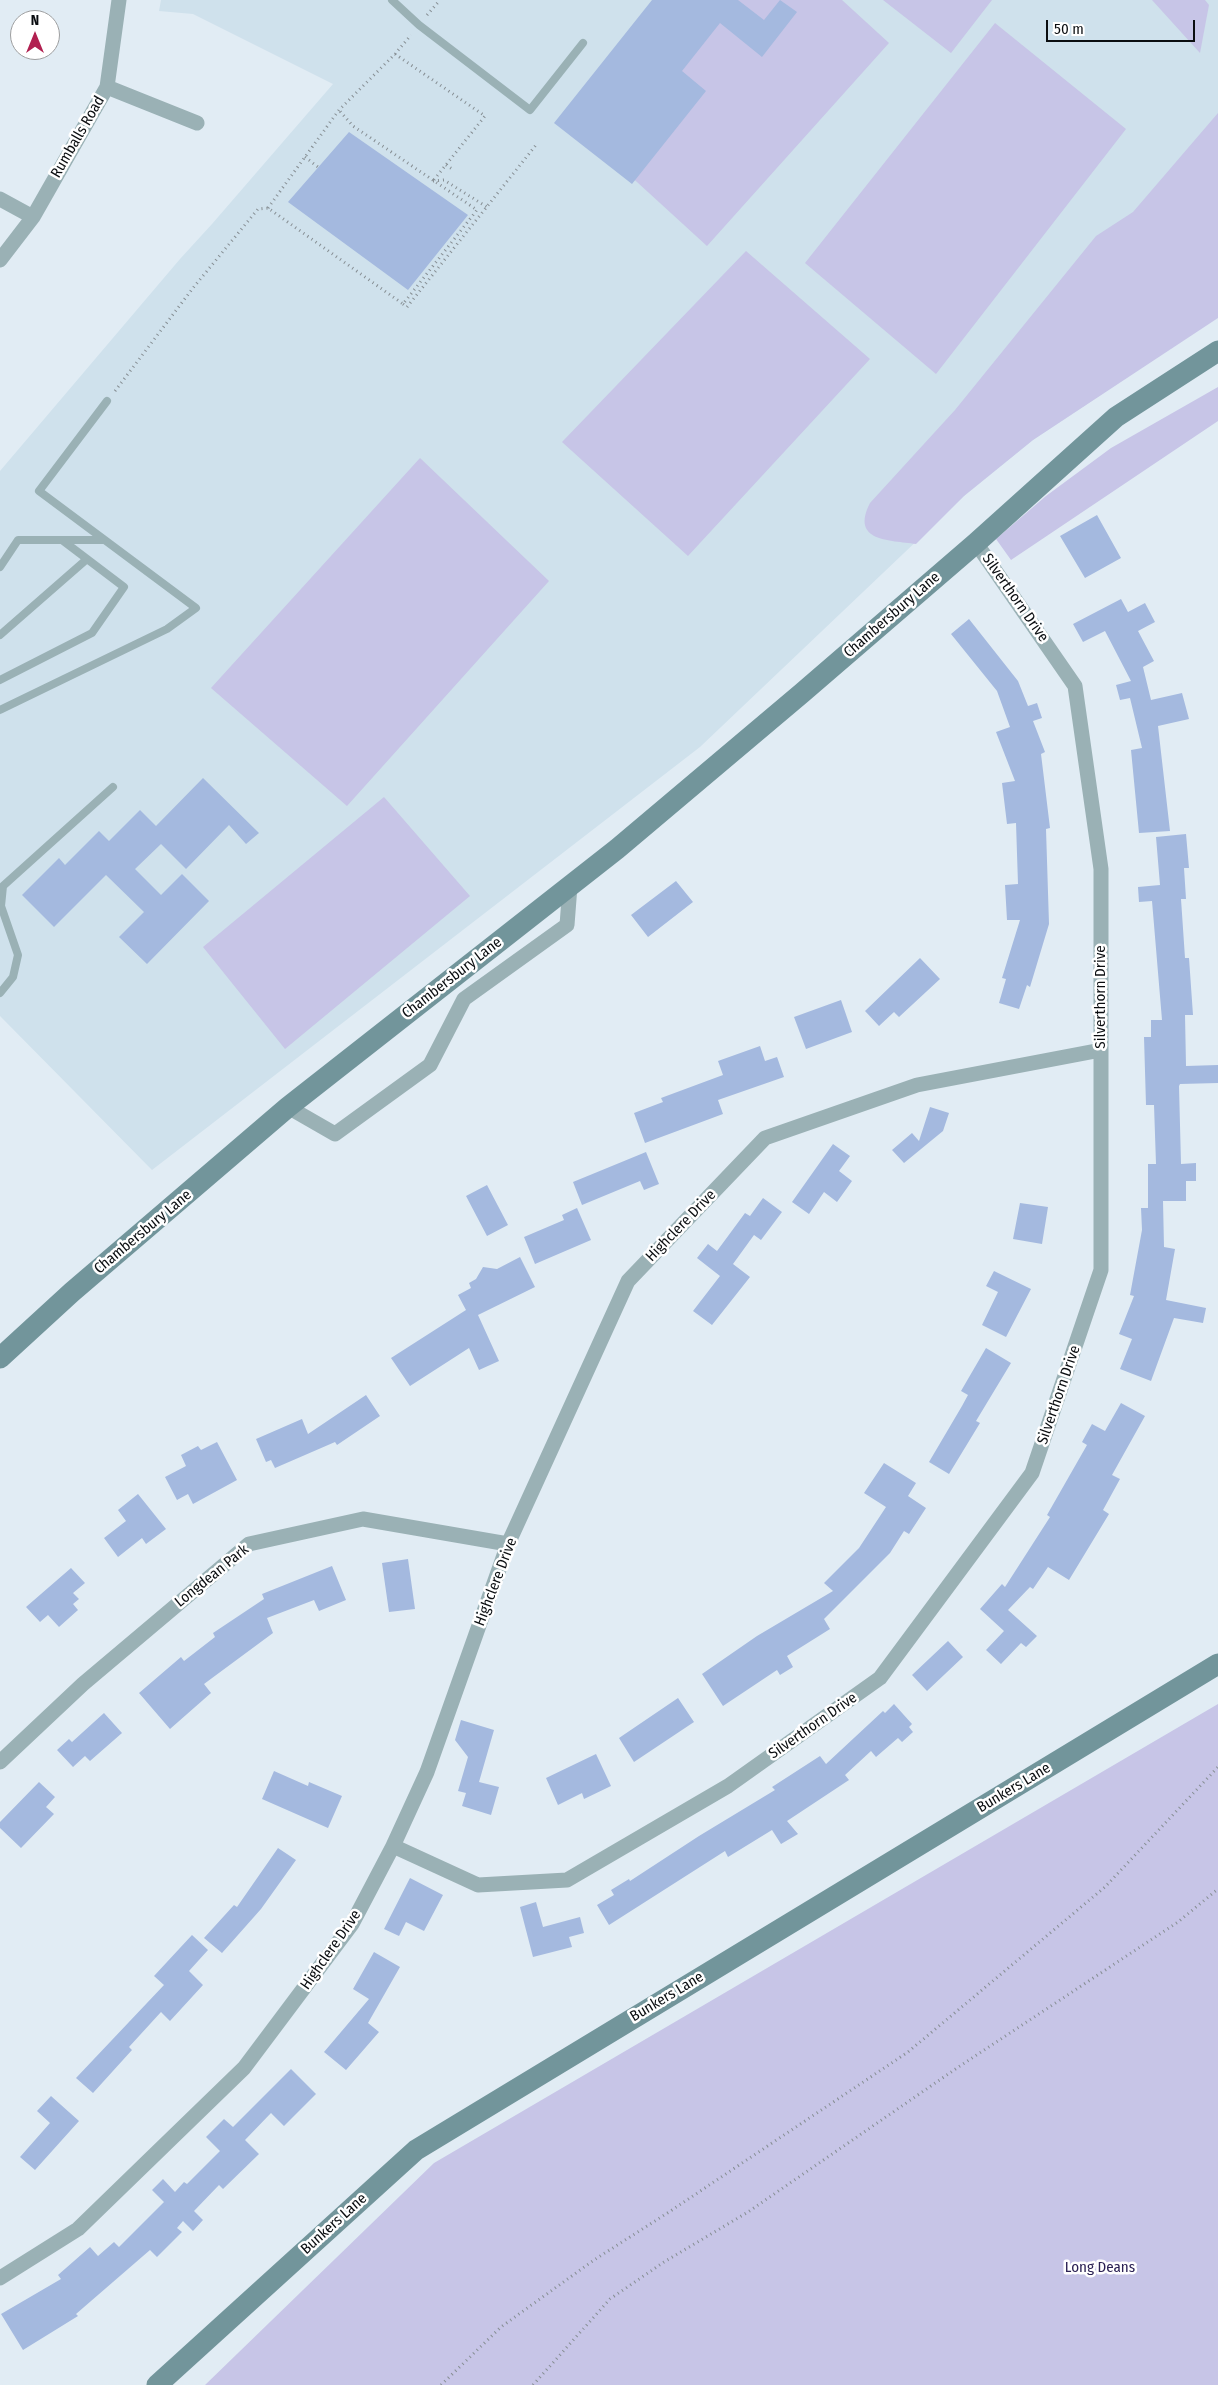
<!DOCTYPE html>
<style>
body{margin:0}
#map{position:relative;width:1218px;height:2385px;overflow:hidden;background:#e1ecf4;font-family:"Fira Sans Condensed",sans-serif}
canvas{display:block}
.north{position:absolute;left:10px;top:10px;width:50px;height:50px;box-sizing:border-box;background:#fff;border:1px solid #9d9e9f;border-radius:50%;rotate:0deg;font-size:14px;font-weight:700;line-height:20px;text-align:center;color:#0a0d10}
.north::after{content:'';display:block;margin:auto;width:18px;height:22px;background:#b12050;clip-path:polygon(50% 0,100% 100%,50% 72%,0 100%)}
.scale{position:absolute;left:1046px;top:20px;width:149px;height:22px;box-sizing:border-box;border:2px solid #0a0d10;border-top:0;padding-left:6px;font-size:15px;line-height:18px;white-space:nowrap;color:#0a0d10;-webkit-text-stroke:4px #fff;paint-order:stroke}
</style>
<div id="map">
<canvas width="1218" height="2385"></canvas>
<div class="north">N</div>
<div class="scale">50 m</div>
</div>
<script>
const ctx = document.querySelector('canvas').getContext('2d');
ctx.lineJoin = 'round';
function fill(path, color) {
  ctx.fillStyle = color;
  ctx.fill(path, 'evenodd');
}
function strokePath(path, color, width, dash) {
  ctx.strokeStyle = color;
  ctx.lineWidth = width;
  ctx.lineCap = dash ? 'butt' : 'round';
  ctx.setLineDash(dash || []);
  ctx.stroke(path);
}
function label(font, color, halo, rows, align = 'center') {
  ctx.font = font + ' "Fira Sans Condensed",sans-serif';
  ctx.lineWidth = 5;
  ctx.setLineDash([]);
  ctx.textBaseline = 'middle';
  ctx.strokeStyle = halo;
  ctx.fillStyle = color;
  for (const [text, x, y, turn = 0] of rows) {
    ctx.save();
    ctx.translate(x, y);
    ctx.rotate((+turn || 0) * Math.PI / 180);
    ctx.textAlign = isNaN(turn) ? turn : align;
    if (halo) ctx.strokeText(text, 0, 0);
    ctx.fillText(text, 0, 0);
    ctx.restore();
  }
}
fill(new Path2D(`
 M161,0H1218V317L1033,440L964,496L700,747L152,1170L0,1016V471L180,259L212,224L333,84L193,14L159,11Z`), '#cfe1ec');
fill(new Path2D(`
 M700,0H842L889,43L707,246L579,129Z
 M883,0H992L951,53Z
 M1152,0H1205L1209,5L1200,53Z
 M995,23L1126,129L936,374L805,263Z
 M1218,113V318L1033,440L964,496L916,544C890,540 850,542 870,503L955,410L1096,236L1133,212Z
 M746,251L870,359L688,556L562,442Z
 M1218,387V421L1011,560L996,539L1046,496L1111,448Z
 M420,458L549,581L347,806L211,688Z
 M384,797L470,896L285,1049L203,947Z
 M1218,1704V2385H205L434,2163Z`), '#c7c5e7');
fill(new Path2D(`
 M652,0H738L764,20L780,0L797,12L762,57L720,23L682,71L706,91L632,184L554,123Z
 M349,132L468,215L408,290L288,202Z
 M1097,515L1121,558L1085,578L1060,536Z
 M1121,599L1128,612L1145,603L1155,622L1138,631L1154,661L1143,667L1151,700L1182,693L1189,719L1158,726L1170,831L1139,833L1131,750L1142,748L1130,698L1120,700L1116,685L1131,681L1105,631L1083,642L1073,624Z
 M969,619L1018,681L1028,706L1037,703L1042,718L1033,721L1045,752L1041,754L1050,828L1046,829L1049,924L1030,987L1027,985L1019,1009L999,1003L1006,979L1002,978L1020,920H1007L1005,885L1018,884L1016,823L1007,824L1002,783L1015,781L996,732L1010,727L997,691L951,634Z
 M203,778L259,833L246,844L229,825L186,869L161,844L135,869L161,895L182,874L209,901L147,964L119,937L144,912L106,875L54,927L22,895L59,858L65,865L99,831L109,841L140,810L156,826Z
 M1186,834L1189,868H1184L1186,899H1181L1185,958H1189L1193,1015H1185L1186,1066L1218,1065V1083L1180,1084L1179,1086L1181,1164L1196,1163V1181H1186V1201H1163L1164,1247L1175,1249L1166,1300L1206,1308L1203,1323L1174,1318L1151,1381L1120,1369L1132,1339L1119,1334L1134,1296L1130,1295L1142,1230L1141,1208H1148V1164H1156L1154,1105H1146L1144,1037H1151V1020H1162L1152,901L1139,902L1138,887L1160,885L1156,837Z
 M676,881L693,902L648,937L631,915Z
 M920,958L940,979L899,1017L894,1012L879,1026L865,1011Z
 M841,1000L852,1032L806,1049L794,1017Z
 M760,1046L765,1061L777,1057L784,1077L718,1100L723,1114L645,1143L634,1113L663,1102L661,1098L723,1075L718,1061Z
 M930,1107L949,1113L943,1131L904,1163L892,1150L912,1133L919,1141Z
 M833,1144L850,1156L839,1171L852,1181L837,1202L824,1192L809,1214L792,1202Z
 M646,1152L659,1184L644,1190L640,1181L582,1205L573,1182Z
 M487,1185L508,1225L487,1236L466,1196Z
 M763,1198L782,1212L761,1240L754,1235L733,1264L750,1277L712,1325L693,1311L720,1276L697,1258L708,1244L717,1251L745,1213L750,1216Z
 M1020,1203L1048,1207L1042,1244L1013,1239Z
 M577,1208L591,1240L535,1264L524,1237L564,1220L562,1215Z
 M520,1257L535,1287L478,1315L499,1361L479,1370L469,1348L410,1386L391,1358L466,1310L458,1295L471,1288L469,1283L476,1279L483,1267L497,1269Z
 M994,1271L1031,1289L1006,1337L982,1325L998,1292L986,1286Z
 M986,1348L1011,1363L976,1421L980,1423L949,1474L929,1462L962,1406L968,1395L961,1391Z
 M366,1395L380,1416L337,1445L335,1442L275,1468L271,1460L266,1462L256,1439L302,1419L308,1434Z
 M1121,1403L1145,1416L1112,1475L1120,1479L1103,1510L1109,1514L1069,1580L1048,1567L1033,1589L1030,1587L1008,1610L1037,1636L1026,1647L1021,1643L1001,1664L986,1650L1004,1631L980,1609L1002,1584L1005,1587L1050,1517L1047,1515L1087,1445L1082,1442L1092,1424L1105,1431Z
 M217,1442L237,1480L193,1504L188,1494L177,1500L165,1477L186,1466L181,1455L198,1446L201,1450Z
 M884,1463L916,1483L908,1496L926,1508L909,1534L904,1531L890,1553L824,1619L830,1629L787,1656L793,1667L780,1675L777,1670L723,1706L702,1674L757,1636L833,1591L824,1583L859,1548L886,1507L864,1493Z
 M138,1494L166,1529L146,1544L142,1538L118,1557L104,1538L126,1521L118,1510Z
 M408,1559L415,1609L389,1612L382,1563Z
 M332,1566L346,1600L319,1611L314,1600L267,1618L273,1633L204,1684L211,1693L170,1729L139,1693L181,1657L184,1661L215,1637L213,1633L264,1599L262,1594Z
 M71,1568L85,1583L73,1593L79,1599L73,1604L78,1610L59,1627L48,1615L40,1622L26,1607Z
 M948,1641L963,1657L927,1691L912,1675Z
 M678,1698L694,1722L634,1762L619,1738Z
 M894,1704L912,1724L909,1727L913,1732L902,1742L898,1738L876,1757L871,1751L845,1775L849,1780L787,1821L798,1834L781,1844L772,1830L728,1857L725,1851L609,1925L597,1905L614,1895L611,1890L629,1879L630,1881L699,1836L775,1790L772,1787L820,1756L826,1764L883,1711L885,1713Z
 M104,1713L122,1733L90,1761L85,1756L73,1767L57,1750L69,1739L72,1742Z
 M461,1720L494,1730L479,1782L499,1787L491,1815L462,1806L466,1793L458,1791L468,1757L455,1740Z
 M596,1754L611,1786L584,1799L582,1793L558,1805L546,1778Z
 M274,1771L308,1786L309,1782L342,1796L328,1828L262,1799Z
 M39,1782L55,1797L46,1807L54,1814L21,1848L0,1828V1822Z
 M278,1848L296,1860L261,1909L222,1953L204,1938L234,1905L237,1907Z
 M410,1878L443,1895L424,1931L406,1922L399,1936L384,1929Z
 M536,1902L543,1927L580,1917L584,1933L569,1937L572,1947L533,1957L520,1907Z
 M192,1935L208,1950L189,1971L203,1985L170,2021L161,2012L129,2047L132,2050L93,2093L76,2078L164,1985L154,1976Z
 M374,1952L400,1967L368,2023L379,2032L346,2070L324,2052L369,1999L353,1989Z
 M291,2069L316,2094L284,2126L271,2113L245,2140L259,2154L223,2189L219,2185L194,2211L203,2220L193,2231L183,2221L177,2228L182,2232L157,2257L150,2250L76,2314L78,2316L23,2350L1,2314L61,2279L58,2275L90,2247L98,2256L114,2242L119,2247L164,2202L152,2190L163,2179L175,2192L184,2182L187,2184L220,2151L206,2137L224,2119L233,2127Z
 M51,2096L79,2121L35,2170L20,2157L50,2123L37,2111Z`), '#a4b9df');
strokePath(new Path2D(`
 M427,15L440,0
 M395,54L485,116L433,181
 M305,157L318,167
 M446,165L454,170
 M433,181L444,180L487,207
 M268,208L339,110L395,54L411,35
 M403,304L407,307L536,145
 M115,391L193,288L258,209L268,208L403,304L477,210L353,126L339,110
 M441,2385L501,2327L594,2260L669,2212L908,2052L1105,1887L1218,1767
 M533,2385L610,2299L664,2262L748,2212L957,2068L1178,1922L1218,1889`), '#868e93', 3, [1, 4]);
strokePath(new Path2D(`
 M392,0L419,25L530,110L583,43
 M62,540H103
 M0,567L18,540H62L124,587L92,633L0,680
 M0,635L87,559
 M0,710L167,629L196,608L39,491L107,401
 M0,993L13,977L18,955L1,906L3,886L113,787`), '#9ab1b5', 8);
strokePath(new Path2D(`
 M107,87L197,123
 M0,199L33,217
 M0,260L33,217L107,87L119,0
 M288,1107L335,1134L430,1065L464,999L567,925L570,886
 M0,1762L83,1684L249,1544L363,1519L508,1544
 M393,1846L478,1885L567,1880L728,1786L880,1678L1032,1473L1101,1270V869L1075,686L976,543
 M0,2278L78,2229L244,2068L352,1924L393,1846L427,1772L508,1544L628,1281L765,1138L917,1085L1101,1050`), '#9ab1b5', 15);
strokePath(new Path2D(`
 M0,1358L72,1292L288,1107L617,849L802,693L976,543L1116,417L1218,351
 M157,2385L416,2150L1218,1664`), '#72959b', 21);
label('15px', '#0a0d10', '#fff', [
 ["Rumballs Road",78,137,-60],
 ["Silverthorn Drive",1015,598,55],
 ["Chambersbury Lane",892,615,-41],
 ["Chambersbury Lane",452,978,-38],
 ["Silverthorn Drive",1101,997,-90],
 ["Highclere Drive",681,1226,-46],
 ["Chambersbury Lane",143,1232,-40],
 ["Silverthorn Drive",1059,1395,-71],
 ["Longdean Park",212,1576,-39],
 ["Highclere Drive",496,1582,-69],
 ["Silverthorn Drive",813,1726,-35],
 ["Bunkers Lane",1014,1788,-31],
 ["Highclere Drive",331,1950,-55],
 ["Bunkers Lane",667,1997,-31],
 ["Bunkers Lane",334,2224,-42]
]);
label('15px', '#2a2053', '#fff', [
 ["Long Deans",1100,2268]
]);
</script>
